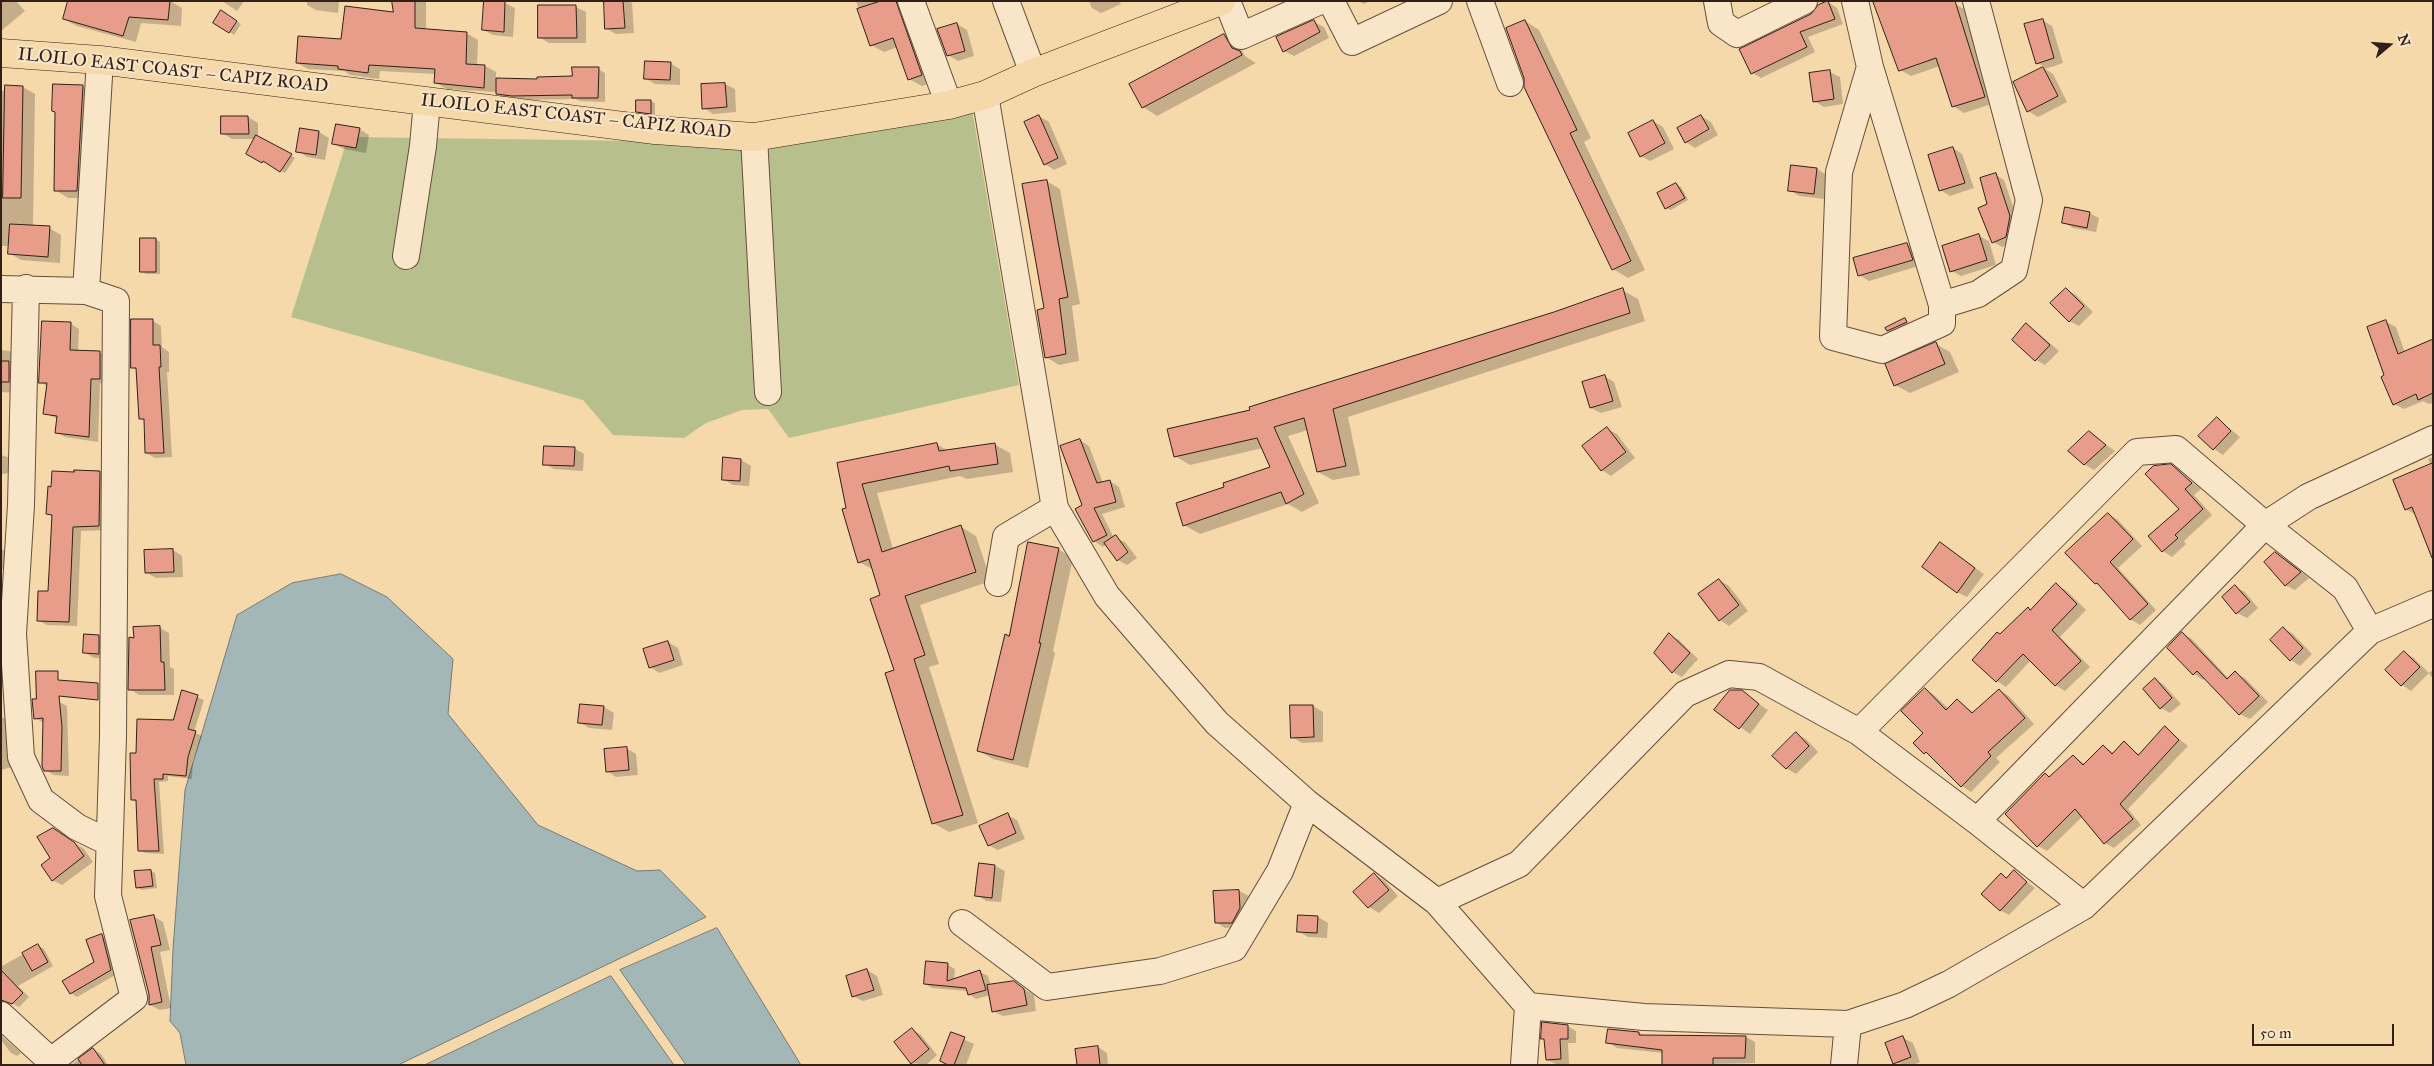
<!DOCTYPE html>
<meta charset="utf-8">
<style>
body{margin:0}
#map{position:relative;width:2434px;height:1066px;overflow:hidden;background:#f6d9ab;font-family:"IM FELL Great Primer",serif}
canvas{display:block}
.frame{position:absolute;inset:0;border:2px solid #321f18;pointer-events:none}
.north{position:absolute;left:2364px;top:20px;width:50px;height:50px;-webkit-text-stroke:4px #f9e6c8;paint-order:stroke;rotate:72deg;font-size:14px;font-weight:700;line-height:20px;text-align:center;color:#321f18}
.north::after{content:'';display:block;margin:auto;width:18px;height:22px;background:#321f18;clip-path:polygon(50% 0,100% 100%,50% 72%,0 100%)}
.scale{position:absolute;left:2252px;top:1024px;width:142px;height:22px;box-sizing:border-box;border:2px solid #321f18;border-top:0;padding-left:6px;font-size:15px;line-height:18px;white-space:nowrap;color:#321f18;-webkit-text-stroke:4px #f9e6c8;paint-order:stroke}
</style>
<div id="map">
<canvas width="2434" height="1066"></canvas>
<div class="frame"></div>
<div class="north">N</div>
<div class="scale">50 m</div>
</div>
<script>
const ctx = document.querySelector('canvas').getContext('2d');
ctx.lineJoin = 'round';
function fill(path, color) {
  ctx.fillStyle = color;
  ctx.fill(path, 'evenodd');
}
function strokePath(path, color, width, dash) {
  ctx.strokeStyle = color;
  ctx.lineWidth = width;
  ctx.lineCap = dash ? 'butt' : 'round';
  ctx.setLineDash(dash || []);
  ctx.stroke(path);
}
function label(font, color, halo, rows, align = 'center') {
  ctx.font = font + ' "IM FELL Great Primer",serif';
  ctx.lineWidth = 4;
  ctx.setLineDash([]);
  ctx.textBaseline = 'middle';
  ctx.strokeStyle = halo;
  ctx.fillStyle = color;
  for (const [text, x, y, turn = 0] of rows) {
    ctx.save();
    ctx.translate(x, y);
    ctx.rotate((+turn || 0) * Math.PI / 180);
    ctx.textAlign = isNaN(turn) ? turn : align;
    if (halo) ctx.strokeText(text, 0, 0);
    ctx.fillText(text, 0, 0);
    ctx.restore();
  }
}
fill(new Path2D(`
 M972,109L1019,385L789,438L768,409L742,410L706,423L684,438L613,435L583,400L291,317L348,137L642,141Z`), '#b7c08d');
const water = new Path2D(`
 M341,574L387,597L453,659L448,714L538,825L637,871L660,870L706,917L398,1065H186L180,1033L170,1021L173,949L185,790L237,615L292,583Z
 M717,928L801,1065H686L620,970Z
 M611,976L674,1065H425Z`);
fill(water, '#a3b7b6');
strokePath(water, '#767a77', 1);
fill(new Path2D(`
 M1,1H16L25,11L1,31Z
 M170,1L182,8L181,26L141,23L136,42L77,26L64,19Z
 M222,1H244L237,11Z
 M307,1H339L338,13L316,10L307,5Z
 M394,1H426V30L466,33L478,40L477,66H485L496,72V79L538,80L573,77L598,69L605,73V102L580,101L576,99L520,100L504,98L495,92L447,89L436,83V74L380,71L379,79L350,75L344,71L308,69L297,63L394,13Z
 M605,1H629L632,3L634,33L616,34L607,29Z
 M856,1H905L934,82L922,86L909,79L898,47L884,52L871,45Z
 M1089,1H1119L1121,4L1101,13L1092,8Z
 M1358,1H1370L1364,4Z
 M1828,2L1837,8L1843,24L1808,37L1815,52L1761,78L1752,73L1811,15Z
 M505,3L515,8L513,37L493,35L483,30Z
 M1955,4L1966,10L1995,103L1964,113L1953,106L1940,66L1911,76L1900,70Z
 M539,7H576L586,12V43H549L539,37Z
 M221,12L241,24L234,35L215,22Z
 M2042,20L2052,26L2063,63L2045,69L2053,74L2067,102L2038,117L2028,111L2015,83L2045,67L2037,63Z
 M1525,21L1539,30L1591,138L1584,142L1645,270L1628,278L1613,269Z
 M1314,22L1324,27L1329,38L1294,56L1284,51Z
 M957,24L967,30L974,56L958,61L948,55Z
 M1224,35L1239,44L1245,56L1256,63L1157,116L1143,107Z
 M670,63L680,69V85L655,84L645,78Z
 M1830,72L1840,77L1843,104L1824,107L1814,101Z
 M725,84L735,89L736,112L713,114L704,108Z
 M54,85L83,86L96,94L90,198H68L55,190L56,112Z
 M6,86L23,87L35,94L33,226L49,228L61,235L60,263L21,260L9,253V246H1V91H6Z
 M650,101L655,103V115L638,111Z
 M1039,116L1049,122L1067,164L1054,170L1045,164Z
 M1701,116L1711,122L1718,135L1695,148L1686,142Z
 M248,117L258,123V137L295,158L285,173L248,154L256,139H232L222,133Z
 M1653,121L1663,127L1674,149L1650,161L1641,156Z
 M301,129L319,132L329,138L325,160L307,157L298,151Z
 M359,129L369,135L366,153L344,149L334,144Z
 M1953,148L1962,154L1974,188L1950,196L1940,190Z
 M1793,167L1817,169L1827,175L1824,199L1799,196L1790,190Z
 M1996,175L2004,180L2018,221L2014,242L2002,247L1993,242L1989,205Z
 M1046,181L1060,189L1080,304L1072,306L1079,361L1059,365L1046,357Z
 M1676,184L1681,187L1688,200L1671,210L1666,208Z
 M2089,213L2099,218L2096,232L2073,228L2064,222Z
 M1979,236L1989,241L1996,265L1961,276L1952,271Z
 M156,239L160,242V274H146L141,271Z
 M1907,244L1917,250L1922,265L1869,281L1859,275Z
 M2066,289L2076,295L2093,312L2079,326L2069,321Z
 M1622,290L1638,299L1645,321L1348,417L1360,475L1333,480L1318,472L1308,430L1288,436L1319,503L1302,512L1288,504L1200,534L1184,525L1226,487L1272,468L1263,448L1190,465L1175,456L1251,411Z
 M1905,320L1911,325L1892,333L1888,331Z
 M153,321L161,326L162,347L169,352V372H167L172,457L155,458L146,453L145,421L140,418L137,370L133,367Z
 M2386,322L2396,327L2405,353L2433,340V403L2429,404L2423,401L2404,409L2394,404L2386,376Z
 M71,324L79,329L78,352L100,353L109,358L108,383H100L98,442L65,437L56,432L58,419L44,413L47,386L40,382Z
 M2027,325L2036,331L2059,351L2045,365L2036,360Z
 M1936,344L1950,352L1959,372L1910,393L1895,385Z
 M1,350L9,351L19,356L18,393L1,392Z
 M1604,376L1614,382L1622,407L1601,413L1591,408L1584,383Z
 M2217,418L2240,437L2223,455L2214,449L2200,436Z
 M1607,429L1617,434L1635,458L1611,476L1602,470Z
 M2089,432L2115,451L2094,470L2084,464Z
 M1080,440L1089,446L1103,483L1110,481L1119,487L1125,507L1102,514L1114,538L1125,542L1137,558L1127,565L1118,560L1107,545L1103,547L1094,541L1083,506Z
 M937,444L948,451L994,444L1010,453L1013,472L967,479L960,476L877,493L893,549L961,527L976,536L991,581L920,605L939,664L929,667L978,823L949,832L933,823L895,671L882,596L874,570L859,562L838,464Z
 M574,448L584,454L583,471L554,469L545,464Z
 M1,455L11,458V473L1,474Z
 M2433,457V555L2416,515L2406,509L2431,466L2428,459Z
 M724,459L741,460L751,466L749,486L733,485L723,479Z
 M2171,466L2201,489L2194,495L2212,515L2184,541L2186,544L2172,557L2163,551L2150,536L2181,509Z
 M99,473L108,477V530L81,531L77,626L47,625L38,620L49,593L53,517L48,514Z
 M2108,514L2118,520L2142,546L2118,568L2156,610L2140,625L2130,619L2101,587L2096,583Z
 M1941,544L1984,574L1967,597L1957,592Z
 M1,549L7,552L6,569H1Z
 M1058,549L1073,558L1053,651L1055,653L1028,768L993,759L979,751L1010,637Z
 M173,550L182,556L183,577L156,578L147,573Z
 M2275,554L2285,559L2309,578L2295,590L2285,585Z
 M1719,580L1729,586L1748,611L1729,626L1720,620Z
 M2056,585L2066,590L2086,610L2060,637L2090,667L2065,691L2055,685L2031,660L2006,687L1997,681L1974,660L2028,609L2031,611Z
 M2235,587L2245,592L2258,608L2247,618L2237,613Z
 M160,628L169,633L170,667L174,669V695H139L130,689Z
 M2283,628L2293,634L2312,654L2300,666L2291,660Z
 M2182,633L2192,639L2229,679L2235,673L2245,678L2268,702L2250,719L2240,714L2206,678L2203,680L2194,674Z
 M1670,635L1679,640L1698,659L1682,677L1673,672Z
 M98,636L108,642V659L94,658L84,652Z
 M668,642L678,648L683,665L659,673L650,667Z
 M2404,652L2414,658L2429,673L2433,670V679L2429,673L2411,691L2402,685Z
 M1,668L4,670V685H1Z
 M2155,679L2164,685L2181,704L2170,713L2161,708Z
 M1925,689L1934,695L1949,709L1957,700L1974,713L1999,690L2009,696L2034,724L1996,758L2000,762L1971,792L1962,786L1935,759L1915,743L1925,733Z
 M183,691L204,700L194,732L202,736L193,761L192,779L168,776V781L159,782L164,854L145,853L139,850L137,802L132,799L137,754L173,722Z
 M1741,692L1768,710L1750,734L1716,710Z
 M59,702L67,706L69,776L54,775L45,770L44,723L35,718Z
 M1313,706L1323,712V742L1302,743L1292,737Z
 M604,707L614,713L612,730L589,728L579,722Z
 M1,717L13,722L16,766L1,770Z
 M2165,728L2188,746L2128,809L2141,825L2114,848L2105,843L2083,816L2047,851L2038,846L2045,774L2051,778L2073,756L2085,764L2104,746L2114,753L2124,743L2140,755Z
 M1796,734L1806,739L1818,752L1796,774L1786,768Z
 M626,748L636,754L638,775L616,777L607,771Z
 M1007,815L1017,820L1025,839L998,850L988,845Z
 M63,835L84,849L93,862L62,885L52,880V859Z
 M995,866L1005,871L1001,902L986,901L977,895Z
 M151,871L155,873L157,888L141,890L137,887Z
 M2014,872L2035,888L2009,915L2000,910L2001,875L2007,878Z
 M1374,875L1384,880L1398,896L1379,913L1369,907Z
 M1239,891L1249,896L1250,914L1242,927L1225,928L1216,922Z
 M153,916L163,922L170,950L160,952L171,1008L160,1010L150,1005V994L132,921Z
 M1299,916L1318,917L1328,923L1327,938L1308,937L1298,931Z
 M101,936L108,939L117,974L77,997L71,993L96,963Z
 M38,946L44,949L53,966L18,986L29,997L19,1007L12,1003L1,1005V963L2,966Z
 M948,965L955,969L954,980L980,972L988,976L991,986L1013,982L1034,995L1036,1011L1003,1016L993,1011L990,995L976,999L969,994L968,991L932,988L925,984Z
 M867,970L877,976L883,995L863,1001L853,996Z
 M1567,1026L1576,1031V1043H1568L1569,1064H1556L1547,1060L1546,1040L1542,1038Z
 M912,1029L921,1035L937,1055L926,1065L912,1063Z
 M1639,1033L1645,1036L1746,1037L1755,1042V1063L1663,1065V1053L1617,1048L1608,1042Z
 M952,1034L974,1044L966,1065H948Z
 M1,1035L21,1053L17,1056L11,1053L1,1040Z
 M1903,1038L1913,1043L1920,1062L1913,1065L1894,1063Z
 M1098,1047L1107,1053L1108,1065H1078Z
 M93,1049L101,1054L108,1065H71Z`), '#0003');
const building = new Path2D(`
 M68,1H170L168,20L129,17L123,36L63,19Z
 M392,1H415V28L467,32L466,64L485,65L484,88L434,83L435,69L369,65L368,73L338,69V66L296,63L298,36L341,39L345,6L393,12Z
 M484,1H505L504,32L482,30Z
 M604,1H623L625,28L605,29Z
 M881,1H896L922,75L908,80L893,38L870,46L857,9Z
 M1828,1L1835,19L1800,32L1807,47L1751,74L1739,49L1811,14L1818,5Z
 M1873,1H1955L1985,97L1952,107L1936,58L1899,71Z
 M538,5H576L577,38H538Z
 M221,10L237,21L229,33L213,23Z
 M2043,19L2054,58L2036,64L2024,24Z
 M1314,20L1320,32L1283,52L1276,37Z
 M1525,20L1577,130L1570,133L1631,261L1612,270L1524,87V78L1506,28Z
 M957,23L965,51L947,56L937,29Z
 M1224,34L1232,48L1240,51L1242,55L1142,108L1129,84Z
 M645,61L671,62L670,80L644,79Z
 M572,67H599L598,98H572V95L512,96L496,94V78L537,79V77L572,76Z
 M2043,67L2058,96L2027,112L2013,82Z
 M1830,70L1834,99L1813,102L1809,73Z
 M725,83L727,107L702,109L701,84Z
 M53,84L83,85L77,191H54L55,112L52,111Z
 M5,85L23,86L21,198H3Z
 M636,100H651V114L636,112Z
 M1039,115L1058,158L1044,165L1024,122Z
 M1701,115L1709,129L1685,143L1677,128Z
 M221,116H248L249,134H221Z
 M1653,120L1665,143L1640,157L1628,133Z
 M336,124L360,128L356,148L332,144Z
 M300,128L319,131L316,155L296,152Z
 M256,135L292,154L280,172L263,161L262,163L246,154Z
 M1953,147L1965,183L1939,191L1928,155Z
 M1791,165L1817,168L1814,194L1788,191Z
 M1996,173L2010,216L2006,237L1992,243L1978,208L1987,204L1980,178Z
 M1047,180L1068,297L1059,299L1066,354L1045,358L1037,310L1044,308L1022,184Z
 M1676,183L1685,198L1665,209L1657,193Z
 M2065,207L2090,212L2087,228L2062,223Z
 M10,224L50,226L48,257L8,254Z
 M1979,234L1987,260L1950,272L1942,246Z
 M140,238H156V272H140Z
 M1907,243L1913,260L1858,276L1853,258Z
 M1623,288L1630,313L1333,409L1346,466L1317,472L1304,418L1274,427L1304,494L1286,504L1281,492L1183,526L1176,503L1224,487L1223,483L1270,467L1257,438L1174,457L1167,429L1250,410L1249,407L1554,312Z
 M2066,288L2084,306L2069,322L2050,303Z
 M1905,318L1907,322L1887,331L1885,328Z
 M131,319H153V345H160L161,367H159L164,453H145L144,419H139L136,368H131Z
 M2386,320L2398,354L2433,339V393L2418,400L2416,394L2393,405L2381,377L2384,375L2367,327Z
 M42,321L71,322L70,350L100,351V379H91L89,437L55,433L57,416L43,414L47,383H39Z
 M2026,323L2050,345L2035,361L2012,340Z
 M1936,342L1945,364L1894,386L1885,364Z
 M1,361H9V382H1Z
 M1605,375L1613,401L1590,408L1582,382Z
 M2217,417L2231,431L2213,450L2198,436Z
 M1607,427L1626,452L1601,471L1582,446Z
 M2089,431L2106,445L2084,465L2068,451Z
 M1080,439L1097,483L1110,480L1116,502L1094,508L1107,535L1093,542L1075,509L1082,505L1060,446Z
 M937,443L939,451L995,443L998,464L950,471L949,466L862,484L882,552L961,525L976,572L905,596L925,655L914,659L963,815L932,824L885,673L894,670L870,599L880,595L869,559L858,563L842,509L846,508L837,463Z
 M544,446L575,447L574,466L543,465Z
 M723,457L741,459L740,481L722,480Z
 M2433,463V558H2432L2412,507L2405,510L2393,480Z
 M2171,464L2192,483L2185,489L2203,509L2175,535L2178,538L2162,552L2148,536L2179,509L2145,474L2153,466Z
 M74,470L100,471L99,526L73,527L69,622L37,621L38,591H48L52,515L46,514L48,486L51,487L52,471L74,472Z
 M2108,513L2133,539L2110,562L2148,604L2130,620L2097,583L2095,584L2065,553Z
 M1116,535L1128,552L1117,561L1104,543Z
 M1028,542L1059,548L1039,643H1041L1013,760L977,751L1005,634L1009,636Z
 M1940,542L1975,568L1957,593L1922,567Z
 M173,549L174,572L145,573L144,550Z
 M2275,552L2301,572L2285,586L2264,562Z
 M1719,579L1739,605L1719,621L1698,594Z
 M2056,583L2077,604L2052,630L2081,661L2055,686L2023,654L1996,682L1972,660L1997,632L2000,634L2028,607L2030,610Z
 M2235,585L2250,602L2236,614L2222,597Z
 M160,626L161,662H164L165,690H128L129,637L134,638L133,627Z
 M2283,627L2303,648L2290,661L2270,640Z
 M2182,632L2227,679L2235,671L2259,696L2239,715L2197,671L2193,675L2167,648Z
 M1669,633L1690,653L1672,673L1654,653Z
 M84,634L99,635V654L83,653Z
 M668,641L674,660L649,668L643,649Z
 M2404,651L2420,667L2401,686L2385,670Z
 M36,671H58V680L98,683V700L59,696L62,727L61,771H44L42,766L43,718L34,719L32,699H36Z
 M2155,678L2172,698L2160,709L2143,689Z
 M1925,688L1946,710L1957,699L1972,713L1999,689L2025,718L1988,752L1991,756L1961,787L1926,752L1924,754L1913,743L1923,733L1901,711Z
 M182,690L198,695L188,729L196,731L188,757L186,776L163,774V779H154L159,851H138L136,800H131L130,753H136L137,719L173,720Z
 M1730,690H1742L1759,704L1739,729L1714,710Z
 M580,704L604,706L602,725L578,723Z
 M1290,705H1313L1314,737L1291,738Z
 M2165,726L2179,740L2120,804L2133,819L2104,844L2075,809L2037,847L2005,814L2045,773L2049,777L2073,755L2083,765L2103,745L2112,754L2124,741L2138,755Z
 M1796,732L1809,746L1786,769L1772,756Z
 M627,747L629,770L606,772L604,749Z
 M1008,813L1016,833L988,846L979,826Z
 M53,828L74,842L84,856L52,881L41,865L50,858L37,837Z
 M979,863L995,865L992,898L975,896Z
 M151,870L153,886L136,888L134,871Z
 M2014,870L2027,882L2000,911L1981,894L2001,873L2006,878Z
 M1374,873L1389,890L1368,908L1353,892Z
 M1239,890L1240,908L1232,923H1215L1213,891Z
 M154,915L161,945L151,947L162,1002L149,1005V994L130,920Z
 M1298,915L1318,916L1317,933L1297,932Z
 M102,934L111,970L70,994L62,981L94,962L86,940Z
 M38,944L48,962L32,971L22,953Z
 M926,961L948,963L947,981L980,970L986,990L968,995L966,988L924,984Z
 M867,969L874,990L852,997L846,976Z
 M1,970L23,993L12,1004L1,1000Z
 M1014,981L1024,989L1027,1005L992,1012L987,985Z
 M1542,1022L1568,1025V1039H1560L1561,1059L1546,1060L1544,1039H1541Z
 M912,1028L929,1049L911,1064L894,1042Z
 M1608,1029L1639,1032V1035L1746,1036L1745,1058H1713V1065H1662V1050L1606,1043Z
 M951,1032L965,1037L954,1065H948L940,1061Z
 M1903,1036L1911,1057L1893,1064L1885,1043Z
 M1098,1046L1100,1065H1077L1075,1049Z
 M93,1048L105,1065H82L78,1059Z`);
fill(building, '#e79d8a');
strokePath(building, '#321f18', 1);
const minor = new Path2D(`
 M911,1L949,105
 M1006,1L1033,73
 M1227,1L1241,36L1320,1
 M1331,1L1352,42L1439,1
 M1480,1L1510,83
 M1717,1L1721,23L1737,34L1804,1
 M1855,1L1870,67L1942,305L1978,294L2014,270L2029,200L1976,1
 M1870,67L1839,172L1833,337L1882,350L1942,323V305
 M985,95L1055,508L1107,596L1217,723L1307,803L1437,902L1528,1006L1644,1017L1848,1024L1905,1005L1949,984L2084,906L2370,631L2433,604
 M754,137L768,392
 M406,256L423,146L427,101
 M26,288L21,505L13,634L21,757L41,800L77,827L108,842
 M1,289L86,291L116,301L113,736L108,896L134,998L51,1061L1,1015
 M86,291L100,60
 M998,583L1006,537L1055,508
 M1859,732L2137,452L2176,449L2265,525L2345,588L2370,631
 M1977,821L2084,906
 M1437,902L1519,864L1685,694L1729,674L1759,677L1859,732L1977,821L2265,525L2308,497L2433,439
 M962,923L1047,987L1160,971L1234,948L1280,871L1307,803
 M1524,1065L1528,1006
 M1844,1065L1848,1024`);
const major = new Path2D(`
 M1,53L100,60L655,130L754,137L949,105L985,95L1033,73L1221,1`);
strokePath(minor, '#634e3d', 28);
strokePath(major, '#321f18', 29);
strokePath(minor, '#f9e6c8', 26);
strokePath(major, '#f6d9ab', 28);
label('18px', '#321f18', '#f9e6c8', [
 ["ILOILO EAST COAST – CAPIZ ROAD",173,71,6],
 ["ILOILO EAST COAST – CAPIZ ROAD",576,117,6]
]);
</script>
